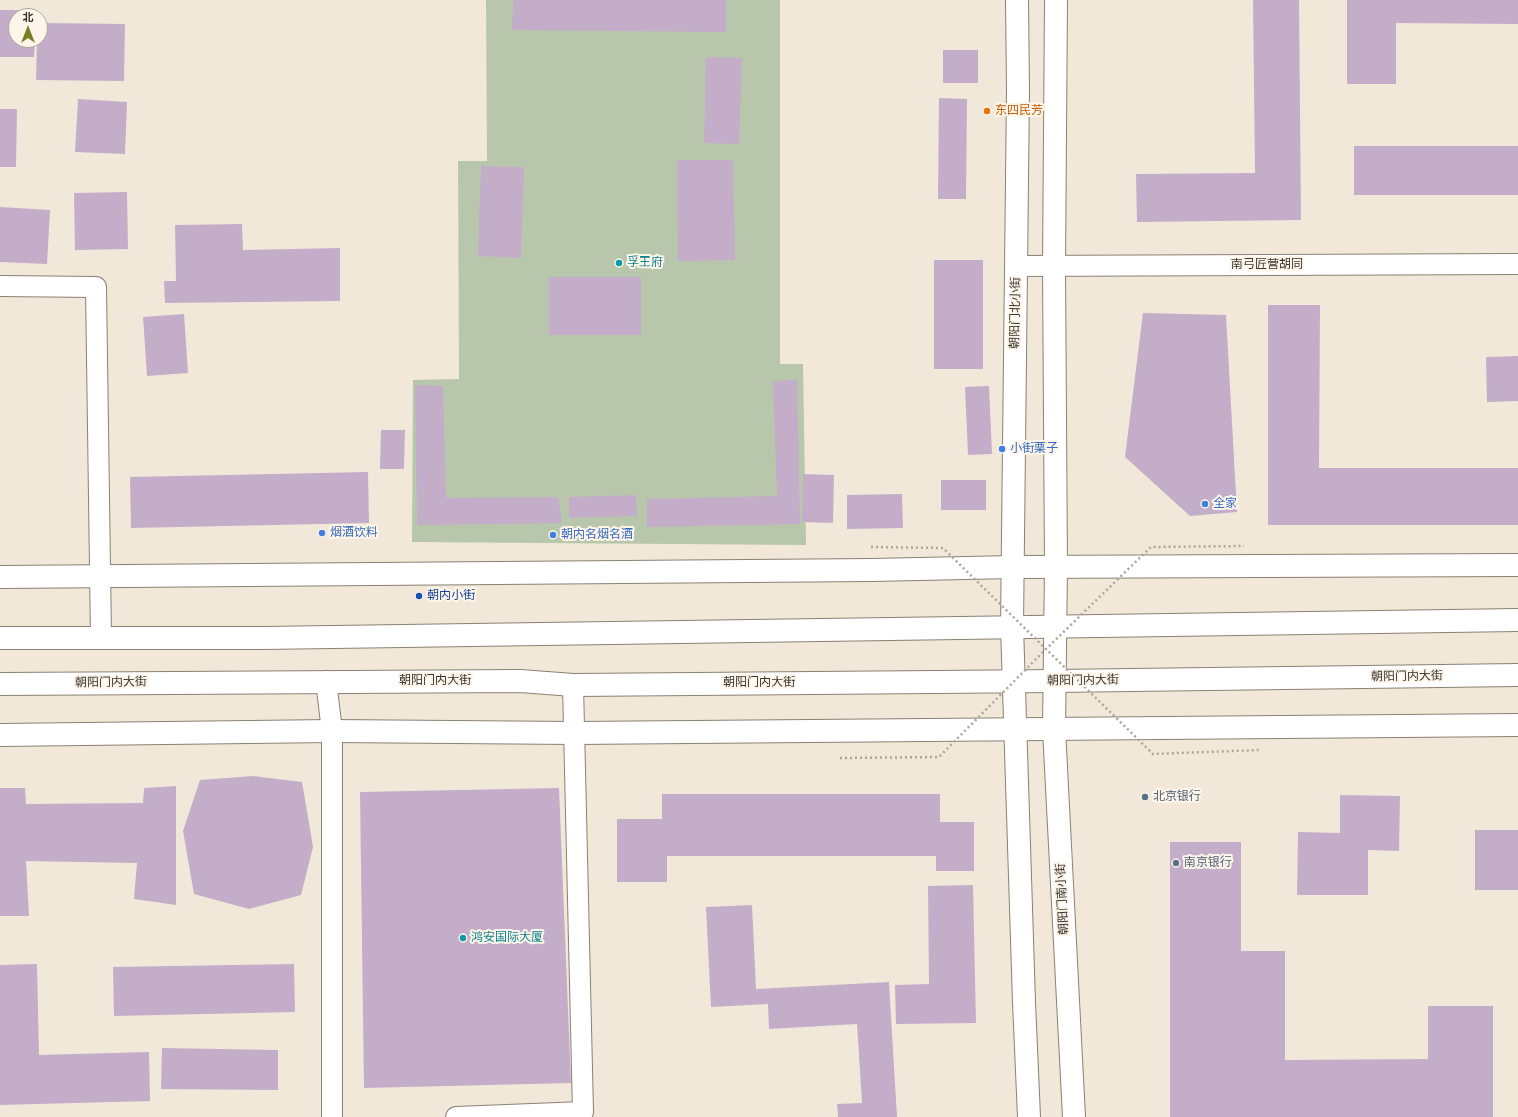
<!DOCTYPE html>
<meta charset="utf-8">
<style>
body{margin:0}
#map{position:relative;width:1518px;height:1117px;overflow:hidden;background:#f2e8d9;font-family:"Titillium Web","Noto Sans SC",sans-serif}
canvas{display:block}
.north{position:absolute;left:8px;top:8px;width:40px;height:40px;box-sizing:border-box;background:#fdf5e9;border:1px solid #aea89e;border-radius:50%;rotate:0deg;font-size:11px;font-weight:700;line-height:16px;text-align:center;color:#38342e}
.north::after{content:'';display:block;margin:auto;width:14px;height:18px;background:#7a7c24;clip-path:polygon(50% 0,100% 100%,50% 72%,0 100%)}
</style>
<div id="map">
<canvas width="1518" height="1117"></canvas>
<div class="north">北</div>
</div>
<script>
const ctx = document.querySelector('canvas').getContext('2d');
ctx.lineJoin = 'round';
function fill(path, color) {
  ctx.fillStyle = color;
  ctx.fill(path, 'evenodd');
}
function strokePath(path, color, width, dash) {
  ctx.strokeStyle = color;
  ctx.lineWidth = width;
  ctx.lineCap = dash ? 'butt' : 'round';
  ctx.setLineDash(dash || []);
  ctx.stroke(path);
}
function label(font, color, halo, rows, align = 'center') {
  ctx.font = font + ' "Titillium Web","Noto Sans SC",sans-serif';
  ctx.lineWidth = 4;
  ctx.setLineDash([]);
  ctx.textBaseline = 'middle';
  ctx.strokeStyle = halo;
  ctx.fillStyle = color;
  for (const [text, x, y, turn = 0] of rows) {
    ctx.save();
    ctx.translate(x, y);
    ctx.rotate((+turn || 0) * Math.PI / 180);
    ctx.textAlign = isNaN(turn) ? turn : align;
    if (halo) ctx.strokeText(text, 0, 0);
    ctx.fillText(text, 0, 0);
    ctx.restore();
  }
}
fill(new Path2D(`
 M486,0H780V364H803L806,545L412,542L413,380L459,379L458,161H487Z`), '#b8c7ab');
fill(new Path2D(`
 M513,0H726V32L512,30Z
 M1253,0H1299L1301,220L1137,222L1136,174L1255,173Z
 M1347,0H1518V24L1396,23V84H1347Z
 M0,10H35V16H16V40H35L34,57H0Z
 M40,23L125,24L124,81L36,80L37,40H40Z
 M943,50H978V83H943Z
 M706,57L742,58L739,144L704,143Z
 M939,98L967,99L966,199H938Z
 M78,99L127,102L125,154L75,152Z
 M0,109H17L16,167H0Z
 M1354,146H1518V195H1354Z
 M677,160H733L735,260L678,261Z
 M481,166L524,167L521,258L478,256Z
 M127,192L128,249L75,250L74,193Z
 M0,207L50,210L47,264L0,262Z
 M242,224L243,250L340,248V301L165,303L164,281H176L175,225Z
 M934,260H983V369H934Z
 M549,277H641V335H549Z
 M1268,305H1320L1319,468H1518V525H1268Z
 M1143,313L1226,315L1237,512L1190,516L1125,457Z
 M184,314L188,373L147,376L143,317Z
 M1518,356V401L1487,402L1486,357Z
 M797,380L800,524L647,527V499L777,496L773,381Z
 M415,385L443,386L446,498L558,497L562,523L417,525Z
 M989,386L992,454L968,455L965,387Z
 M381,430H405L404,469H380Z
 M368,472L369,523L131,528L130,477Z
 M803,474L834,475L833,523L802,522Z
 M941,480H986V510H941Z
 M902,494L903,528L847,529V495Z
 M636,495L637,516L569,518V497Z
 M253,776L302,782L313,847L301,895L249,909L194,894L183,831L200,780Z
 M176,786V905L134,899L137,863L26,861L29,916H0V788H25L26,804L143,803L144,788Z
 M559,788L571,1083L364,1088L360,792Z
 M662,794H940V822H974V871H936V856H667V882H617V819H662Z
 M1340,795L1400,796L1399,851L1368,850V895H1297L1298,832L1340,833Z
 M1475,830H1518V890H1475Z
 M1170,842H1241V951H1285V1060L1428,1059V1006H1493V1117H1170Z
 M973,885L976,1023L896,1024L895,985L929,984L928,886Z
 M752,905L756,989L889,982L897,1117H838L837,1104L862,1103L857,1024L769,1029L768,1004L711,1007L706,907Z
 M37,964L39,1055L149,1052L150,1101L0,1105V965Z
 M294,964L295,1012L114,1016L113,967Z
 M162,1048L278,1050V1090L161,1089Z`), '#c4adc9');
const minor = new Path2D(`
 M1016,266L1518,264
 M0,286L96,287L101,638
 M326,681L332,731V1117
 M456,1117L583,1112L573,685`);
const tertiary = new Path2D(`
 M0,577L872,570L1013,567L1518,565
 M0,735L332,731L574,733L1518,725`);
const secondary = new Path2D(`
 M1017,0L1018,90L1012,626L1024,1002L1029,1117
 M1056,0L1054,267L1056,567L1054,729L1074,1117`);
const primary = new Path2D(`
 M0,638H263L1518,620
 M0,684L520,681L573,685L1055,681L1518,675`);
strokePath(minor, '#8a8174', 22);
strokePath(tertiary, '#8a8174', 24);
strokePath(secondary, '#8a8174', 24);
strokePath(primary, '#8a8174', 24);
strokePath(minor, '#fff', 20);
strokePath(tertiary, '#fff', 22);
strokePath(secondary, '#fff', 22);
strokePath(primary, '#fff', 22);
strokePath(new Path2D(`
 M871,547L943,548L1153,754L1260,750
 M840,758L939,757L1046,649L1151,547L1244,546`), '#ada69a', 2.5, [2, 3]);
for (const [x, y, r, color] of [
 [987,111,4,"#e8710a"],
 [619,263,4,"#0f9aa8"],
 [1002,449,4,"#3f7fe0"],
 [1205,504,4,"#3f7fe0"],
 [322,533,4,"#3f7fe0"],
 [553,535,4,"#3f7fe0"],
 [419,596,4,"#1a4fb4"],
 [1145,797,4,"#5c6f8a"],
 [1176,863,4,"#5c6f8a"],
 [463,938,4,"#0f9aa8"]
]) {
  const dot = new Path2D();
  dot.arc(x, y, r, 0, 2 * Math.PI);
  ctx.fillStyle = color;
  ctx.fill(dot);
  strokePath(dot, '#fdf5e9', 1.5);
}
label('12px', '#c56008', '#fdf5e9', [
 ["东四民芳",995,111]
], 'left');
label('12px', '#0d838f', '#fdf5e9', [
 ["孚王府",627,263],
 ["鸿安国际大厦",471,938]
], 'left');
label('12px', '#38342e', '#fdf5e9', [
 ["南弓匠营胡同",1267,265],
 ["朝阳门北小街",1016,313,-89],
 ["朝阳门内大街",1407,677,-1],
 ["朝阳门内大街",435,681],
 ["朝阳门内大街",1083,681,-1],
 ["朝阳门内大街",111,683,-1],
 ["朝阳门内大街",759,683],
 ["朝阳门南小街",1063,899,-93]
]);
label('12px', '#366cbe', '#fdf5e9', [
 ["小街栗子",1010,449],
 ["全家",1213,504],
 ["烟酒饮料",330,533],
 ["朝内名烟名酒",561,535]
], 'left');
label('12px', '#164399', '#fdf5e9', [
 ["朝内小街",427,596]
], 'left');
label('12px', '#4e5e75', '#fdf5e9', [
 ["北京银行",1153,797],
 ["南京银行",1184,863]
], 'left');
</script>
